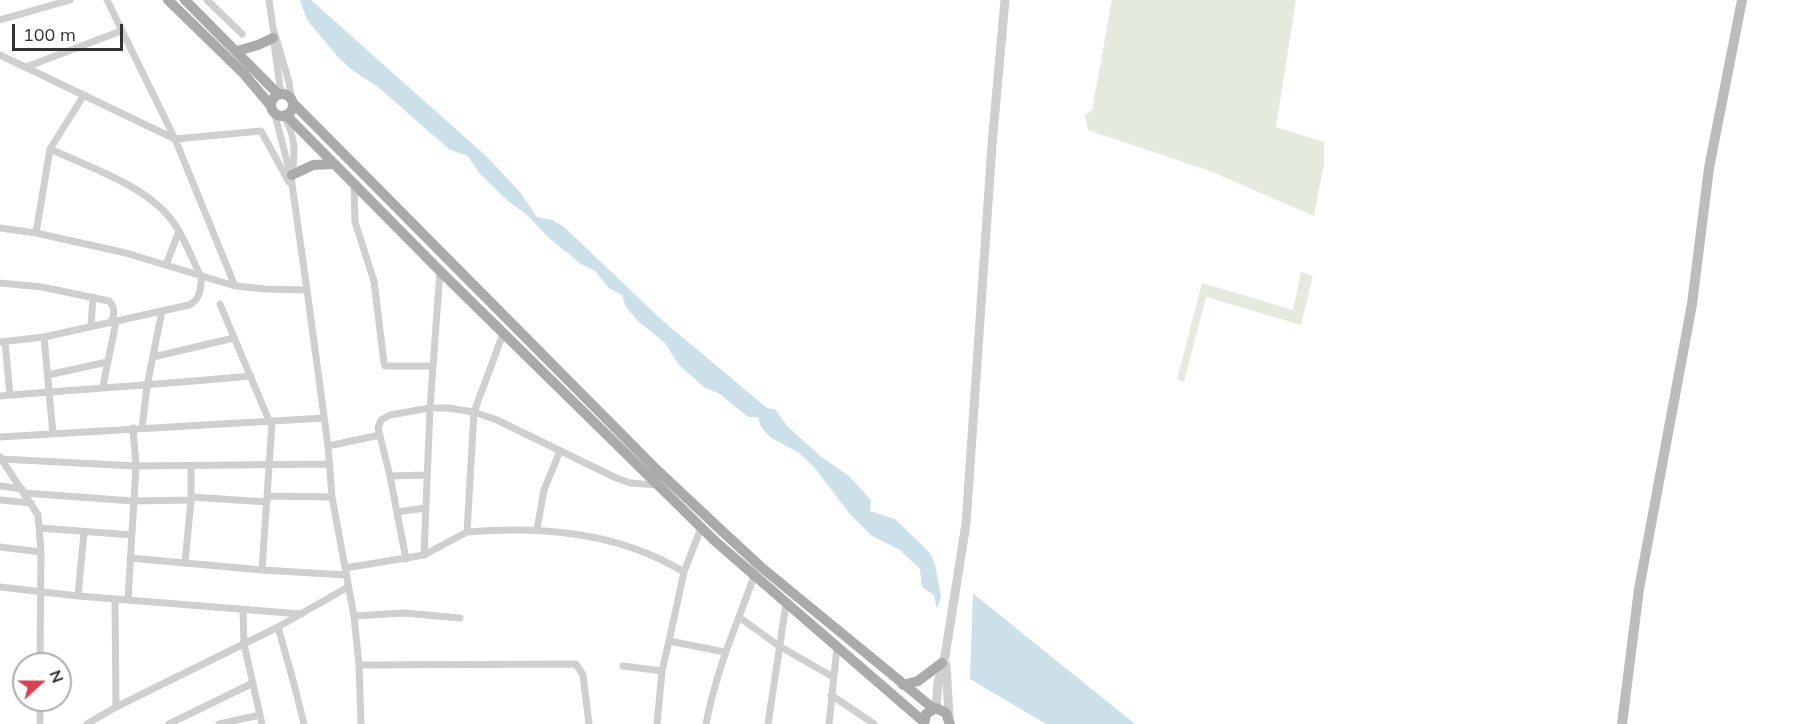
<!DOCTYPE html>
<style>
body{margin:0}
#map{position:relative;width:1797px;height:724px;overflow:hidden;background:#fff;font-family:Mulish,sans-serif}
canvas{display:block}
.north{position:absolute;left:12px;top:652px;width:60px;height:60px;box-sizing:border-box;background:#fff;border:2px solid #adadad;border-radius:50%;rotate:69deg;font-size:16px;font-weight:700;line-height:24px;text-align:center;color:#323232}
.north::after{content:'';display:block;margin:auto;width:21px;height:27px;background:#dc4056;clip-path:polygon(50% 0,100% 100%,50% 72%,0 100%)}
.scale{position:absolute;left:12px;top:24px;width:111px;height:27px;box-sizing:border-box;border:3px solid #323232;border-top:0;padding-left:8px;font-size:18px;line-height:21px;white-space:nowrap;color:#323232;-webkit-text-stroke:4px #fff;paint-order:stroke}
</style>
<div id="map">
<canvas width="1797" height="724"></canvas>
<div class="north">N</div>
<div class="scale">100 m</div>
</div>
<script>
const ctx = document.querySelector('canvas').getContext('2d');
ctx.lineJoin = 'round';
function fill(path, color) {
  ctx.fillStyle = color;
  ctx.fill(path, 'evenodd');
}
function strokePath(path, color, width, dash) {
  ctx.strokeStyle = color;
  ctx.lineWidth = width;
  ctx.lineCap = dash ? 'butt' : 'round';
  ctx.setLineDash(dash || []);
  ctx.stroke(path);
}
fill(new Path2D(`
 M1112,0H1296L1276,127L1324,142V164L1314,216L1210,171L1088,130L1085,115L1092,110Z
 M1301,272L1313,276L1301,325L1206,297L1184,382L1177,379L1202,283L1293,310Z`), '#e5eade');
fill(new Path2D(`
 M300,0H311L486,156L520,192L537,217L552,220L564,227L663,321L767,408L775,409L787,426L820,456L849,476L871,500L870,511L895,519L930,553L935,564L941,597L937,609L934,595L922,587L920,569L900,550L872,536L849,513L814,467L799,453L770,437L761,427L758,417H748L720,394L704,387L679,365L665,343L638,321L626,307L622,295L609,288L595,271L581,264L548,237L526,214L508,201L480,174L468,156L450,150L378,87L352,70L338,57L307,20Z
 M973,593L976,596L1135,724H1046L970,679Z`), '#cce0ea');
strokePath(new Path2D(`
 M107,0L175,139L235,286
 M207,0L242,34
 M269,0L273,28L289,82L291,99
 M0,20L70,0
 M273,36L281,93
 M0,55L175,139L261,131L289,182
 M26,67L121,31
 M274,111L291,177L307,290L328,446L332,497L354,616L359,665L361,724
 M285,119C296,137 295,155 292,175
 M50,149C87,166 144,185 170,218C183,234 191,256 200,275
 M354,185L355,222L374,281L384,363L385,366H433
 M0,228L36,233L126,253L235,286L265,289L307,290
 M36,233L50,149L84,95
 M166,265L179,231
 M0,283L42,287L109,301C115,307 115,315 111,322
 M220,304L270,423
 M91,326L93,297
 M44,337L53,434
 M0,342L44,337L189,305C201,299 200,289 202,276
 M5,342L10,395
 M153,357L234,338
 M48,375L107,362
 M103,386L116,322
 M0,396C84,389 167,384 251,376
 M142,428L147,386L162,311
 M0,437L324,418
 M328,446L380,435
 M0,457L38,515L41,552L40,664
 M1,459L136,466L330,464
 M390,476L427,475
 M0,486L22,489
 M24,493L133,501L191,500
 M268,496L332,497
 M191,497L267,502
 M0,500L31,503
 M397,512L425,508
 M40,528L132,535
 M537,529L544,490L560,451
 M467,532C542,526 618,532 684,572L701,528
 M0,547L41,552
 M424,555L430,408L440,271
 M130,558L262,570L346,575
 M406,559L390,476L378,428L381,420L390,415L430,408H448L474,412L497,420L614,477L630,483L657,485
 M185,563L191,500V466
 M345,568L424,555L467,532L474,412L503,334
 M262,570L272,423
 M0,587L78,596L301,614
 M78,596L84,532
 M115,599L116,707
 M128,600L136,466L133,428
 M243,609L244,644L262,724
 M354,616L404,613L460,618
 M739,617L754,576
 M278,627L294,684L304,724
 M669,641L684,572
 M359,665L576,664L583,675L589,724
 M623,666L662,671
 M831,695L874,724
 M40,724V700
 M87,724L116,707L278,627L348,587
 M169,724L253,683
 M219,724L260,715
 M657,724L662,671L669,641L725,652
 M706,724C713,687 725,652 739,617L779,646L833,677
 M768,724L786,604
 M829,724L837,647`), '#cfcfcf', 7);
strokePath(new Path2D(`
 M946,665L949,716
 M936,708L938,683L945,656L966,524L992,145L1005,0`), '#cfcfcf', 9);
strokePath(new Path2D(`
 M1622,724L1639,589L1692,304L1709,168L1742,0`), '#bcbcbc', 10);
strokePath(new Path2D(`
 M168,0L244,74L271,106
 M185,0L278,94
 M237,51L258,45L273,38
 M271 105a11 11 0 1 1 22 0a11 11 0 1 1-22 0Z
 M293,103L658,471L722,531L761,567L934,709
 M286,115L440,271L716,542L924,722
 M292,175L313,165L333,164
 M903,685L918,681L942,663
 M924,724L926,714L936,708L946,713L950,724`), '#aaa', 10);
</script>
